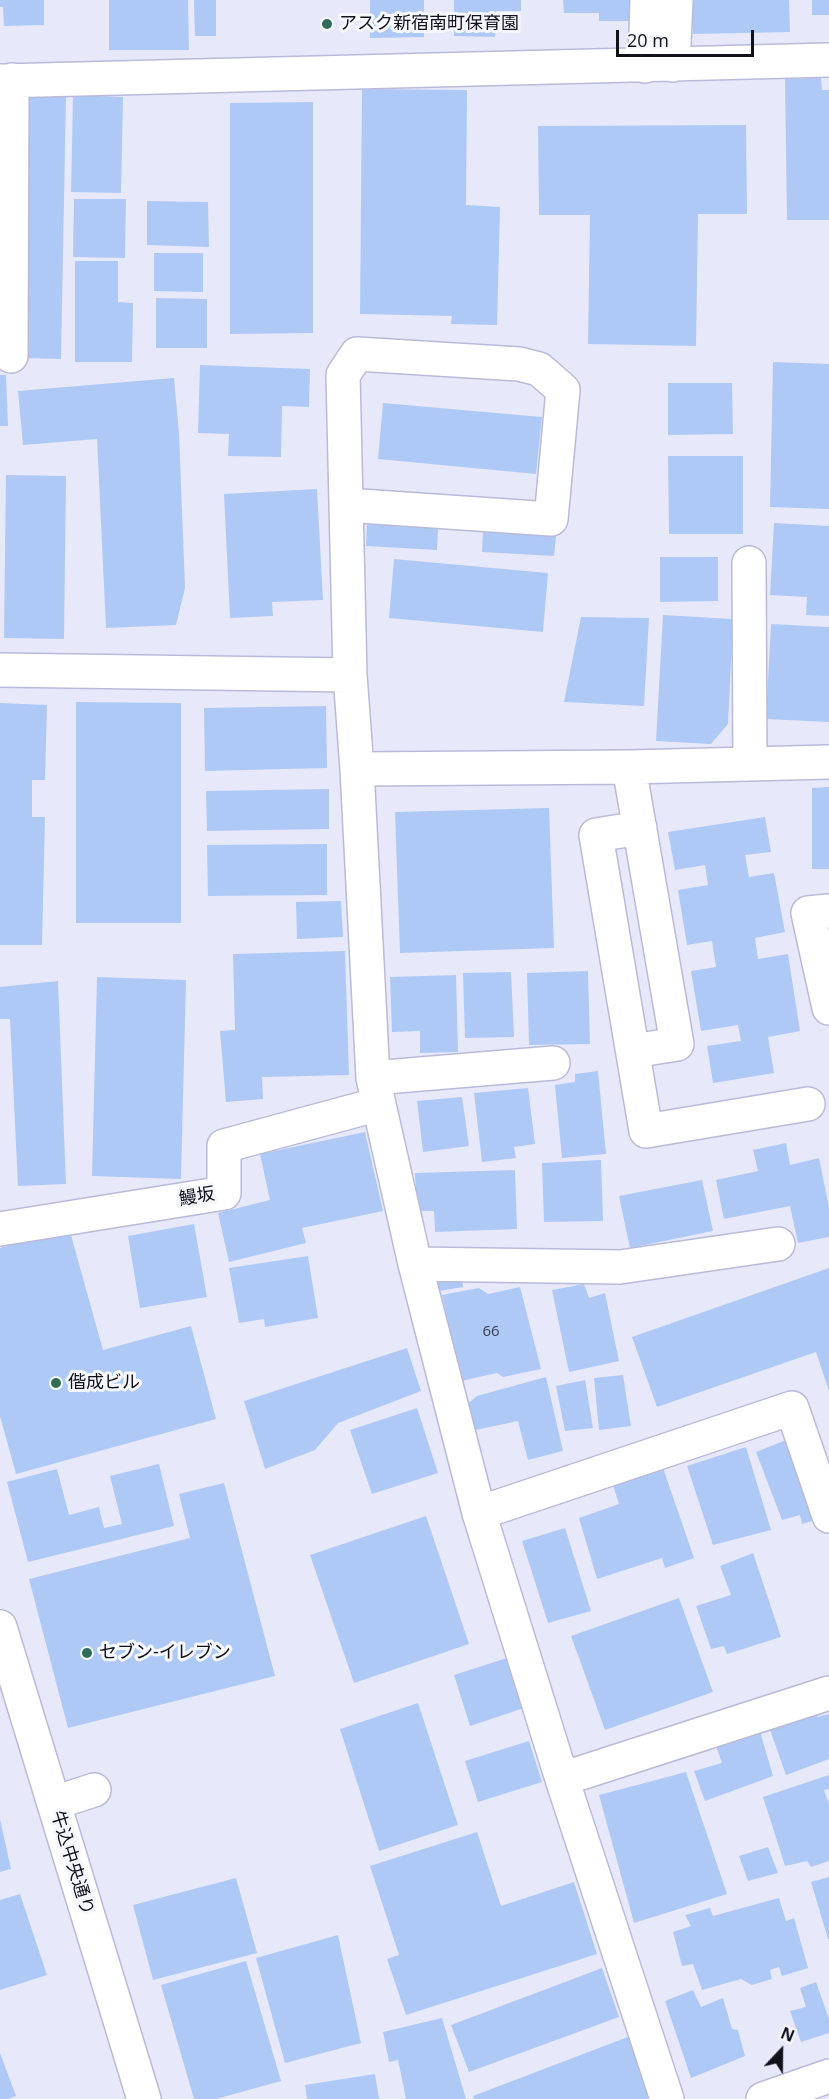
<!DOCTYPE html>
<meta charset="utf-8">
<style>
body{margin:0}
#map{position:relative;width:829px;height:2099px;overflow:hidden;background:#e8e8fb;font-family:"Open Sans",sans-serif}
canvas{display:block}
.north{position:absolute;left:751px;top:2021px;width:60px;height:60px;-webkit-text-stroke:4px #f6f7fd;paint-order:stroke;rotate:22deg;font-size:16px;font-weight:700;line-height:24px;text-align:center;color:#11111c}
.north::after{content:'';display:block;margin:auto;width:21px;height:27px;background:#11111c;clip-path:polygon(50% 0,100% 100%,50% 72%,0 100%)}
.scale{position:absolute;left:616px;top:30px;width:138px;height:27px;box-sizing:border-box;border:3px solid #11111c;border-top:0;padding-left:8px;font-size:18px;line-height:21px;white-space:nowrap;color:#11111c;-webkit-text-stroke:4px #f6f7fd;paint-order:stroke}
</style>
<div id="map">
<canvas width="829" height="2099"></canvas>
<div class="north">N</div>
<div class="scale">20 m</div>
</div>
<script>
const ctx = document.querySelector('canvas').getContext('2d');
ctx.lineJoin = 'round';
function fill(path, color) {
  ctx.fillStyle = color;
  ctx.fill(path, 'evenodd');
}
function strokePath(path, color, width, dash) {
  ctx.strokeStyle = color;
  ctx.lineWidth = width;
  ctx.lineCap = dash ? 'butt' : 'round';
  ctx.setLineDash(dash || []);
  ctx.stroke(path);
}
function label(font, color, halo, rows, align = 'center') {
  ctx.font = font + ' "Open Sans","Noto Sans JP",sans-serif';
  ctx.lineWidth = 6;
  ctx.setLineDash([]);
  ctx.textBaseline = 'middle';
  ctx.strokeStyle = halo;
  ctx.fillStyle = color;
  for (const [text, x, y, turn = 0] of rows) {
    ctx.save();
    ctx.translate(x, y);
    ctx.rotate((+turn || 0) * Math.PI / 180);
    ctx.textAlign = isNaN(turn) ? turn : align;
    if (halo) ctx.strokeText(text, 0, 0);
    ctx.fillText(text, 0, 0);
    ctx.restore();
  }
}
fill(new Path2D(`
 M0,0H44V25L4,26L3,7H0Z
 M109,0H188L189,50H109Z
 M194,0H216V36H195Z
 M370,0H424V37L370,38Z
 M454,0H521V11H496L495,37L454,36Z
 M563,0H633V21H599V13H564Z
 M692,0H789L790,32L693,34Z
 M812,0H829V15H812Z
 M821,78L822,90H829V220H787L785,79Z
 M362,89L467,90L466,205L500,207L497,325L451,324L452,316L360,314Z
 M73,95L123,97L121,193L71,192Z
 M24,96L66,97L61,359L19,358Z
 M313,102V333L230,334V103Z
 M746,125L747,214H698L696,346L588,344L590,215H539L538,126Z
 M74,199H126L125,258L73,257Z
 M147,201L208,202L209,247L147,245Z
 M154,253H203V292L154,291Z
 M75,261H118V302L133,303L132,362H75Z
 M156,298L207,299V348H156Z
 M773,362L829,364V509L770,507Z
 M200,365L310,369L309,407L282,406L281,457L228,456L229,434L198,433Z
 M0,375H6L8,426H0Z
 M174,378L179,433L185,588L176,625L106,628L97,439L23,445L18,391Z
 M668,383H732L733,434L668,435Z
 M383,403L542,417L536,474L378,459Z
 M668,456H743V534H669Z
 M6,475L66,476L64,639L4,638Z
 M317,489L323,600L272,602L273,616L230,618L224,494Z
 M367,523L438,528L437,550L366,546Z
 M774,523L829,526V616L806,615L807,597L770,595Z
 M483,532L556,536L554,556L482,552Z
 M660,557H718V601L660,602Z
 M394,559L548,573L543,632L389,618Z
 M663,615L733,619L728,724L711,744L656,741Z
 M581,617L649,618L644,706L564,702Z
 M771,624L829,627V722L766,719Z
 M76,702L181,703V923H76Z
 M0,703L47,705L45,780H32V817H45L42,945H0Z
 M326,706L327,768L205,771L204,708Z
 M829,787V869H812V788Z
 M329,789V829L207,831L206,791Z
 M549,808L554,948L400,953L395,812Z
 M765,817L771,852L745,855L749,877L774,873L785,932L755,938L758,959L788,954L800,1031L768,1037L774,1073L713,1083L707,1046L741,1041L738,1025L701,1031L691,971L716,967L712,941L687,945L678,890L708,885L705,865L675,870L668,832Z
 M327,844V895L208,896L207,845Z
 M341,901L343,937L297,939L296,902Z
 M345,951L349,1075L262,1077L263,1099L226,1102L220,1031L235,1030L233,954Z
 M588,971L590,1044L529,1045L527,973Z
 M511,972L514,1037L465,1038L463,973Z
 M456,975L458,1052L420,1053V1031L392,1032L390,977Z
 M97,977L186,980L181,1179L92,1176Z
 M58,981L66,1184L18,1186L10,1019H0V987Z
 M598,1071L606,1154L562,1158L555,1085L575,1082V1074Z
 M528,1088L535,1144L514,1147L516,1158L482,1162L474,1093Z
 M462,1097L469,1146L423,1152L417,1101Z
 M365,1132L383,1211L302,1228L306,1243L229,1262L218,1213L270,1200L260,1154Z
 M786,1143L790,1165L819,1158L829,1207V1237L798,1243L790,1206L724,1219L716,1180L758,1171L753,1150Z
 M601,1160L603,1221L544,1222L542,1163Z
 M515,1170L517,1229L435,1232L434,1211H417L415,1173Z
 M702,1180L713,1231L630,1248L619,1196Z
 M194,1224L207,1297L140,1308L128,1236Z
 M69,1228L103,1350L191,1326L216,1419L16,1474L0,1416V1248Z
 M308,1256L318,1318L265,1327L264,1319L239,1323L229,1268Z
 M829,1268V1391L816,1352L657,1407L632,1337Z
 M462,1278L463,1287L439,1291L437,1282Z
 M584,1284L589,1298L605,1293L619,1361L569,1372L552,1290Z
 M520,1287L541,1369L503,1377L497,1373L461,1381L442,1295L479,1288L488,1294Z
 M407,1348L421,1391L338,1423L315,1450L265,1469L244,1401Z
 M623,1375L631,1426L599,1430L594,1378Z
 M546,1377L563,1451L528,1460L518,1421L471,1431L466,1405L477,1396Z
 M585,1380L593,1428L565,1431L556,1386Z
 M417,1408L438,1473L372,1494L350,1430Z
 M789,1439L819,1519L802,1524L800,1515L782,1520L756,1452Z
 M746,1447L771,1530L713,1545L687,1466Z
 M159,1464L174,1526L28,1562L7,1482L57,1469L69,1515L99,1507L104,1528L122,1524L110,1476Z
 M662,1465L694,1558L665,1568L662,1558L597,1579L579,1518L619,1504L612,1482Z
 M224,1483L275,1676L68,1728L29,1579L190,1538L179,1494Z
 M426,1516L469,1644L354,1683L310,1555Z
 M565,1528L591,1611L548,1623L522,1541Z
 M753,1553L781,1637L727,1654L724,1646L711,1649L696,1606L731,1595L720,1566Z
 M679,1598L713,1692L605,1730L571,1636Z
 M507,1658L524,1708L470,1726L454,1675Z
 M418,1703L458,1825L379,1851L340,1729Z
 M815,1710L817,1717L829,1714V1759L786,1775L769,1727Z
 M759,1728L773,1776L705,1801L694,1771L722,1763L715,1743Z
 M529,1741L542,1782L478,1802L465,1761Z
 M686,1772L727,1894L634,1923L599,1795Z
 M829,1775V1789L824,1790L829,1804V1861L811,1867L807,1861L785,1866L763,1797Z
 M0,1819L11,1869L0,1872Z
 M477,1832L501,1906L574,1882L597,1954L406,2015L387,1959L399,1955L370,1866Z
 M768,1847L778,1873L748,1881L739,1856Z
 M829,1877V1939H828L811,1882Z
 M236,1878L257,1953L153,1980L133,1905Z
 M20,1894L47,1975L0,1990V1900Z
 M779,1898L786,1921L794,1918L808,1968L782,1976L779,1967L770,1970L772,1979L752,1985L741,1979L702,1990L693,1964L682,1966L673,1932L691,1926L685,1915L710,1908L713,1916Z
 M338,1935L361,2043L285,2063L256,1958Z
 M246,1961L281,2081L216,2099H194L161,1985Z
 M602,1968L619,2017L469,2072L451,2025Z
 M816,1982L829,2019V2033L801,2042L790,2011L806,2007L800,1988Z
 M693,1990L701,2007L723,1998L732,2029L738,2030L745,2056L691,2078L665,2001Z
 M442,2018L466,2099H406L398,2060L389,2062L383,2032Z
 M633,2035L658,2099H474L473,2096Z
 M0,2053L16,2096L8,2099H0Z
 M375,2074L379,2099H307L305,2085Z`), '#afc9f7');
const minor = new Path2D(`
 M673,65L676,0
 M645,66L647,0
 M0,81L829,60
 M11,356L12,80
 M346,505L551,519L563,390L539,369L519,364L357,354L343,375L350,675
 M749,563L750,763
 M0,670L350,675L357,769L629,767L829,762
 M629,767L677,1044L633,1051
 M357,769L373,1078L415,1264L479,1513L562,1779L667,2099
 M640,828L596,835L646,1131L808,1104
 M829,911L808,913L829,1008
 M373,1078L553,1063
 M0,1229L224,1193V1146L379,1104
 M415,1264L620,1267L778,1244
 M479,1513L792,1408L829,1516
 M0,1627L144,2099
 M562,1779L829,1693
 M54,1803L94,1790
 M763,2099L829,2076`);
strokePath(minor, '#b9bad9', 36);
strokePath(minor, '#fff', 33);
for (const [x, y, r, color] of [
 [327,24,6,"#306d58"],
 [56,1383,6,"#306d58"],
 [87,1653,6,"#306d58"]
]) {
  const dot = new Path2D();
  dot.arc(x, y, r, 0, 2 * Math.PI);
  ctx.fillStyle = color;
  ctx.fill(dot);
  strokePath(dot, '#f6f7fd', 2);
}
label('15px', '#383f53', null, [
 ["66",491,1332]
]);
label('18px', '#11111c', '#f6f7fd', [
 ["アスク新宿南町保育園",339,24],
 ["偕成ビル",68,1383],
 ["セブン-イレブン",99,1653]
], 'left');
label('18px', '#11111c', '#f6f7fd', [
 ["鰻坂",197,1197,-9],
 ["牛込中央通り",72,1863,73]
]);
</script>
